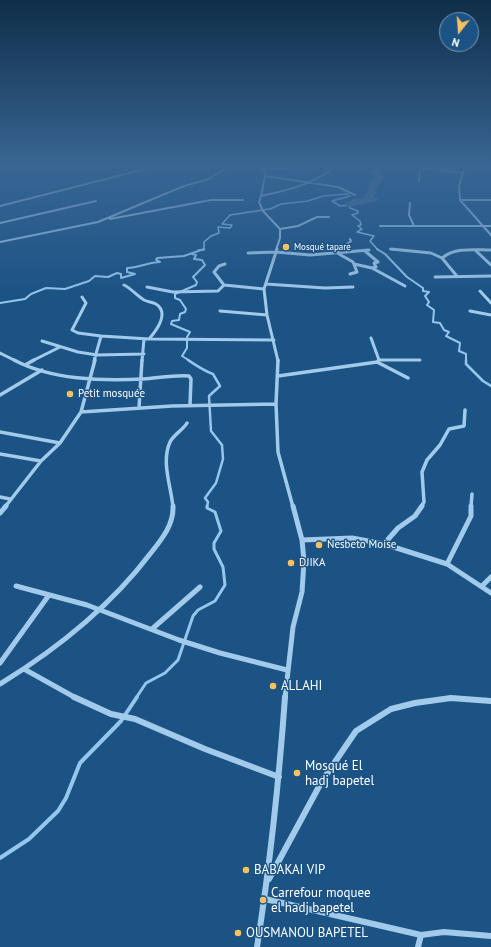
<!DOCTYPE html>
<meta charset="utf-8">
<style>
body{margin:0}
#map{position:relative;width:491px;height:947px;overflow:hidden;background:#1b5385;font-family:"PT Sans",sans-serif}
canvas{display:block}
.north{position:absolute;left:439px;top:12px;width:40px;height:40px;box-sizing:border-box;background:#1b5385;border:1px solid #7698b6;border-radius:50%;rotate:197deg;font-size:11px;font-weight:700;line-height:16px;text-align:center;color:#fff}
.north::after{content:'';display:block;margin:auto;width:14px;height:18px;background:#fcc15f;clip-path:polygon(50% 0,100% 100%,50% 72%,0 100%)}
</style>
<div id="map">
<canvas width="491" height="947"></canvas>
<div class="north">N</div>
</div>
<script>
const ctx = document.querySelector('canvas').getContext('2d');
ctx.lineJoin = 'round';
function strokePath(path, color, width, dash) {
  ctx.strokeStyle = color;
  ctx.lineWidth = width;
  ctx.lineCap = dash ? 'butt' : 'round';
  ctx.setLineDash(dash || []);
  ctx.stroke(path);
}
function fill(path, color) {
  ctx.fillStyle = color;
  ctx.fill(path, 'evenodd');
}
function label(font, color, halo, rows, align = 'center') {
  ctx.font = font + ' "PT Sans",sans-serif';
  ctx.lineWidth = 3;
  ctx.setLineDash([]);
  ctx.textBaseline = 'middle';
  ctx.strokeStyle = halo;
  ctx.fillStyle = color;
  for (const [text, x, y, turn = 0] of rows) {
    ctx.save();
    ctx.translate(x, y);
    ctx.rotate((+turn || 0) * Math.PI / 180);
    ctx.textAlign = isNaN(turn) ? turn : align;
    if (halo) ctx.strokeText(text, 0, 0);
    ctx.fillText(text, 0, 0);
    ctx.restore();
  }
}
strokePath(new Path2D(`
 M198,250H204V242L211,236L219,233L218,227L230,228L232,225L222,224L230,215L270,209L281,204L308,201L323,196L347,194L350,196L332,201L340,206L349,205L350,208L358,211V213L352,215L360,221L361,225L358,226L362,229L357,232L374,236L370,241L378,250`), '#95c6ed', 1.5);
strokePath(new Path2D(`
 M377,249L385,254L407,277L423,288V291L429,292L425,296L429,302L427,305L434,310L433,322L440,323L444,330L449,332L446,336L460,343L459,351L466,354V361
 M0,303L25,299L31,294L46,288L65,289L89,281L95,276L108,277L117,273L121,274V278L135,274L127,272V268C139,268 148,262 160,262L156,260L157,258L184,256L204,249
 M190,361L182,356L187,348V337L190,332L171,324L172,321L179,320L180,314L185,312L186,309L180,300L175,298V294L196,285L197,282L193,277L205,265L202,260L194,259L196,255L192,254`), '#95c6ed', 2);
strokePath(new Path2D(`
 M188,360C197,366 204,371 213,374L220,386L209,396L211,431L222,445L223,459L216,483L205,498L208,502L207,507
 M466,360V364L483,381L491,386`), '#95c6ed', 2.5);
strokePath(new Path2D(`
 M136,698L146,683L165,673L178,660L193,616L198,610L215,601L225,585L223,567L214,549V543L221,531L215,512L207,508V506`), '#95c6ed', 3);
strokePath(new Path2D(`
 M0,858L29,839L58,811L66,798L80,763L121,721L137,697`), '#95c6ed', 4);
fill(new Path2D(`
 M374,165H384L379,172L383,175L382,180L375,189L376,193L373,196L379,200C378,201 348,207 346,207V203L354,199L365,198L363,196L368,192L367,189L375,176L368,172L374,169Z`), '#466f93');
strokePath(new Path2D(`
 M256,165L266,172L261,196
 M431,165L438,170L463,173
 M465,165L459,186L460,200L491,235
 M465,166H491
 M263,169L305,168L323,165
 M265,176L338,187L355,195
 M419,181L420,169H435
 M460,200H491
 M410,203L409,215L414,226
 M0,206L161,165
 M110,219L211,200H243
 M0,223L96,201
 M380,226H491
 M280,229L298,226L317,217H329
 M0,242L98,222L184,186L209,179L231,165
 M390,249L396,250
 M276,250L280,238V229L263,211L259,202L261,196C289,190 315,184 337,165
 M339,250L351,241L350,239
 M463,250H491`), '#a2caeb', 2);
strokePath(new Path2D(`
 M277,249L264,289L267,315L278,361
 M391,249L431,253L442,258
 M475,250L491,265
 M365,251L378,262L374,263L376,267L372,268
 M336,252L340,249
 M248,253L276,252L310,255L369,250
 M339,254L353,262L357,272L350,274
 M225,264L219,266L214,272L224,285L264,289
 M354,264L372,268L405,286
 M456,275L442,258C456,247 474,250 491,250
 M435,277L491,276
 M266,284L325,288L353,287
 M124,285C132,289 137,296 144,300C148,302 152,302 156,304C170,313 156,331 149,339
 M147,287L173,292L218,291L224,285
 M480,291L491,303
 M82,297L86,303L72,330L78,333L101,336
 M220,311L267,315
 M470,311L491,315
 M371,338L379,360L378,361
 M42,341L78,352L97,355L144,354
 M0,353L16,361
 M379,360H420
 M32,361L60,347
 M94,361L101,336L149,339L274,340
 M142,361L144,339`), '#a2caeb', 3);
strokePath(new Path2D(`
 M14,360C52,380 101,381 143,379C158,378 174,375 189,376L191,379L190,405
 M278,360L276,404L278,452L293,507
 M379,360L377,362L408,378
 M25,365L34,360
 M278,376L377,362
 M0,395L42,370
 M139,408L142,360
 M81,412L172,406L276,404
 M0,432L60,443
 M0,454L41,461
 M0,497L10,499
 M5,507L41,461L60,443L81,412L95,360
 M173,507C171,486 161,462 170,442C174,434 183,430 187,423
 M421,507L424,502L422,472L427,460L440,445L449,429L464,426L465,410
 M471,507L472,494`), '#a2caeb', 3.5);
strokePath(new Path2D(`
 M0,513L6,506
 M302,540L352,538L384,544L447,564L491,593
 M384,544L398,528L415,516L422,506
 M447,564L471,516V506
 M16,586L87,605L179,640L220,653L287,670
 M482,586L491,577
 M152,629L200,587
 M0,663L49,595
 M24,669L76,698
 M0,684C57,649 109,608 150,554C161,540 174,525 173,506
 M285,698L293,627L302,592L304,561L302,540L293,506`), '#a2caeb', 5);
strokePath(new Path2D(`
 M74,697L111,714L135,719L205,749L279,777
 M269,879L322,781L356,731L391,709L415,703L451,698L491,701
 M265,899L421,935L444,932L491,936
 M257,947C270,864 279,781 285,697
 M418,947L421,935`), '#a2caeb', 6);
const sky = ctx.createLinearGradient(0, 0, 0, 297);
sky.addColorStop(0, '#0f2e49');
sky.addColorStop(0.56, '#396694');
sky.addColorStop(1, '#39669400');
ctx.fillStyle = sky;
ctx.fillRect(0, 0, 491, 297);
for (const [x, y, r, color] of [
 [286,247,4,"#fcc15f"],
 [70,394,4,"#fcc15f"],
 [319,545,4,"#fcc15f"],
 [291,563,4,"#fcc15f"],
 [273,686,4,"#fcc15f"],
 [297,773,4,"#fcc15f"],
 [246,870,4,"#fcc15f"],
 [263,900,4,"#fcc15f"],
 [238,933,4,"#fcc15f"]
]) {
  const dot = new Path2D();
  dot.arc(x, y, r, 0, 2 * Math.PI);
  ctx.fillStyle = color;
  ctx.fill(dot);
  strokePath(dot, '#1b5385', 1.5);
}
label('9px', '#fff', '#1b5385', [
 ["Mosqué tapare",294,247]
], 'left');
label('11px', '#fff', '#1b5385', [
 ["Petit mosquée",78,394],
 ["Nesbeto Moise",327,545],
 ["DJIKA",299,563]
], 'left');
label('13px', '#fff', '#1b5385', [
 ["ALLAHI",281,686],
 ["Mosqué El",305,766],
 ["hadj bapetel",305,781],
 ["BABAKAI VIP",254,870],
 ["Carrefour moquee",271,893],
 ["el hadj bapetel",271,908],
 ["OUSMANOU BAPETEL",246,933]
], 'left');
</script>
